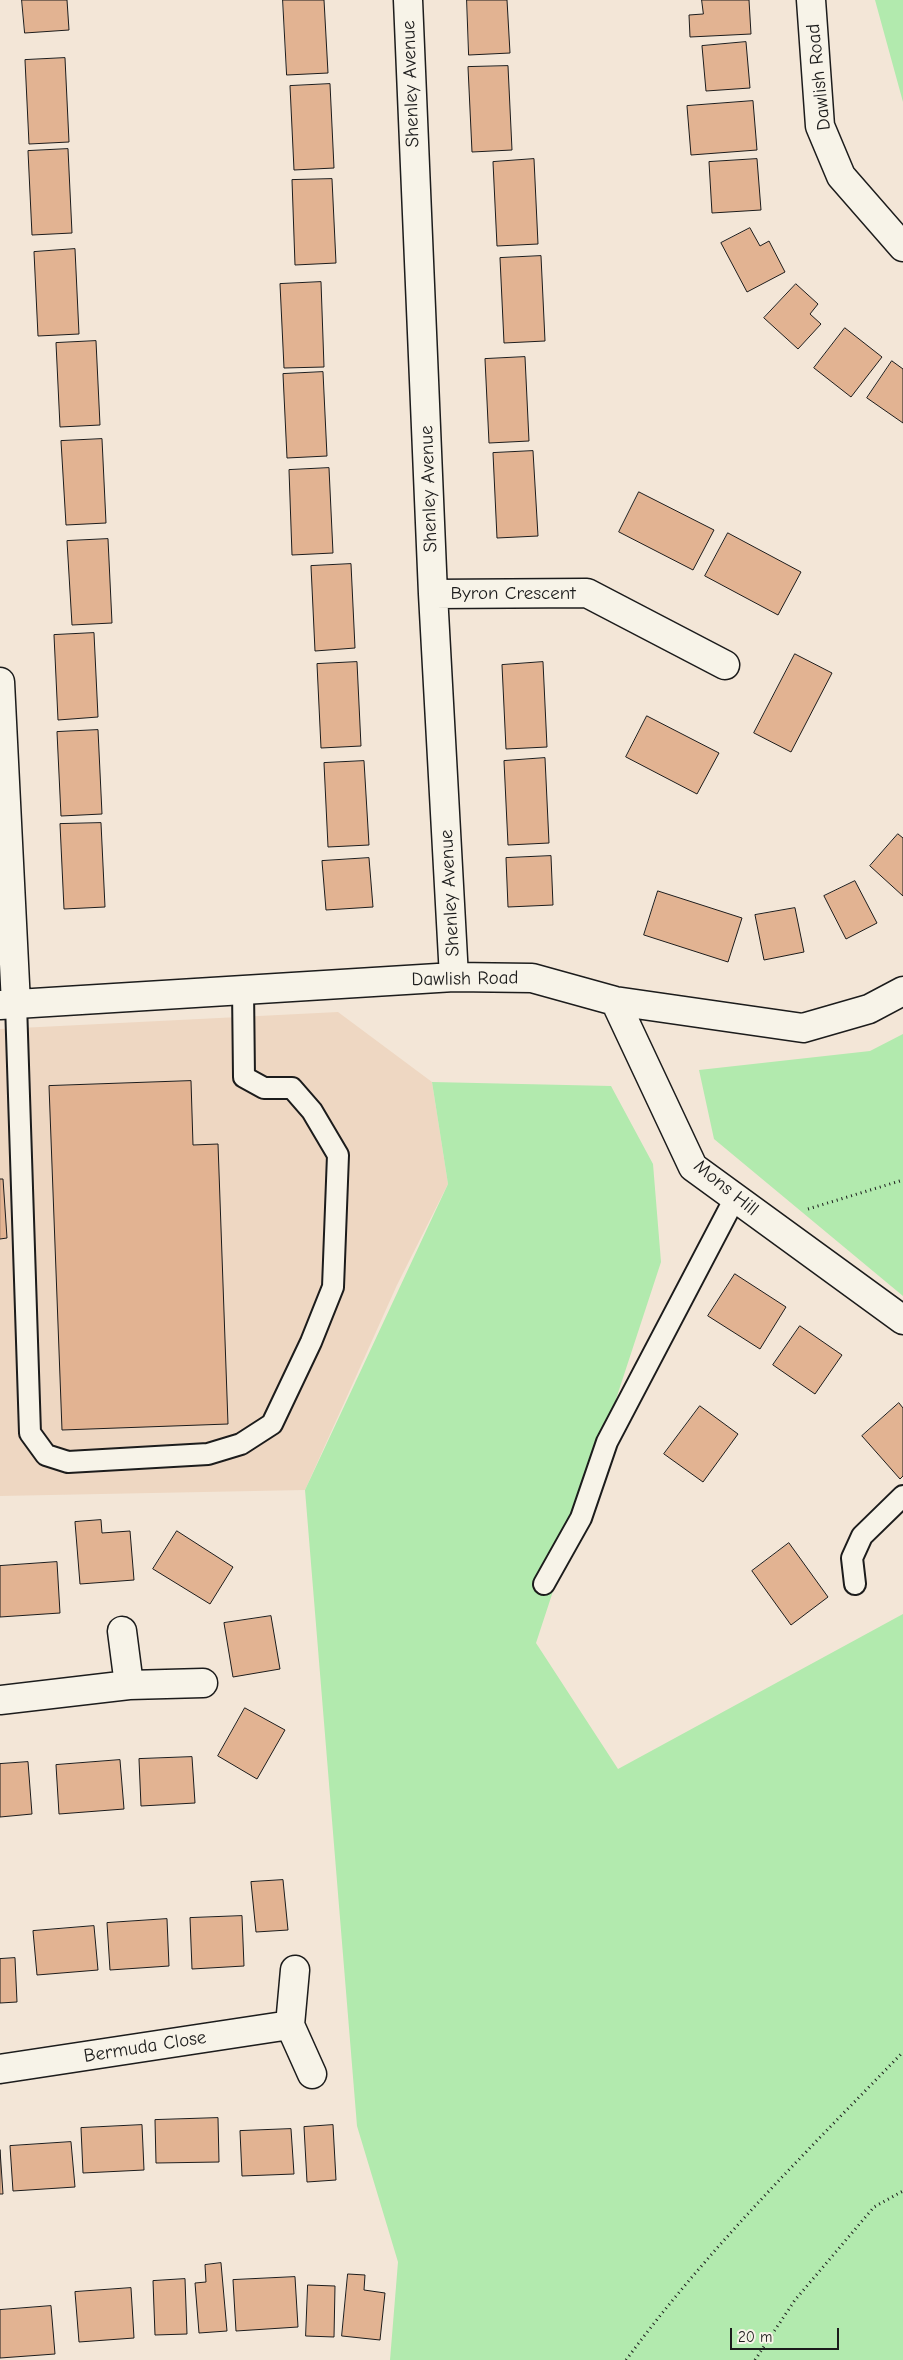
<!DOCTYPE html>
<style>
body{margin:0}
#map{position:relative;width:903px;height:2360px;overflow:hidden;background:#f3e6d7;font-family:"Comic Neue",sans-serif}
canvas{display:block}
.scale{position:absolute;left:730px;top:2328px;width:109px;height:22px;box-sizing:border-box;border:2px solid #1c1c1c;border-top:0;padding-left:6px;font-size:15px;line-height:18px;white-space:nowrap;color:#1c1c1c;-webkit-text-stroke:4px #f7f3e8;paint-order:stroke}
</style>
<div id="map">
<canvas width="903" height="2360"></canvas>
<div class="scale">20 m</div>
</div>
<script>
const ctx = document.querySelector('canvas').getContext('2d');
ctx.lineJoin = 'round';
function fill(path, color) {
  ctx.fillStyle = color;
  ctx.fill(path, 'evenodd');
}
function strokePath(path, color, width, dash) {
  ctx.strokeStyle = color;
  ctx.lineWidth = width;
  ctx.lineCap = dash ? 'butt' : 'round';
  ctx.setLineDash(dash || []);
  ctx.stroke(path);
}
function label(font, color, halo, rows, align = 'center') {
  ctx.font = font + ' "Comic Neue",sans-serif';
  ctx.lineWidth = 4;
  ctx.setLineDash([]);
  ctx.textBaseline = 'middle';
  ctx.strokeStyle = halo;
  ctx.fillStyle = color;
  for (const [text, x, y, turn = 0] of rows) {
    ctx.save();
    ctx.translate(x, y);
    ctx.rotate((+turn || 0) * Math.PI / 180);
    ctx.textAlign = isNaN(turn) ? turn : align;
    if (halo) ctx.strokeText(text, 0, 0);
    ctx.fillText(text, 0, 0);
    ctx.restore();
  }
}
fill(new Path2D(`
 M338,1012L432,1082L448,1184L397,1285L305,1490L0,1496V1029Z`), '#eed7c2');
fill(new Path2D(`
 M875,0H903V102Z
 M903,1034V1296L714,1139L699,1070L870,1051Z
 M432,1082L611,1086L653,1164L661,1262L536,1643L618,1769L903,1614V2360H390L398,2262L357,2126L305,1490L448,1184Z`), '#b2eaae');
const building = new Path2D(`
 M22,0H67L69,30L25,33Z
 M283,0H324L328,73L287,75Z
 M467,0H507L510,53L469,55Z
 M702,0H749L751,34L690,37L689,15L703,14Z
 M746,42L750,88L706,91L702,46Z
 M65,58L69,142L29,144L25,60Z
 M508,66L512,150L472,152L468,67Z
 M330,84L334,168L294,170L290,86Z
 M753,101L757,150L691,155L687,106Z
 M68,149L72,233L32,235L28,151Z
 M534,159L538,244L497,246L493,162Z
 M757,159L761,210L712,213L709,162Z
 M332,179L336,263L295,265L292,180Z
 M750,228L760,246L769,241L785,272L747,292L721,243Z
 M75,249L79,334L38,336L34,252Z
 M541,256L545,341L504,343L500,258Z
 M321,282L324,367L284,368L280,284Z
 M796,284L818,304L810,314L821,324L798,349L764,318Z
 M845,328L882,357L851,397L814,368Z
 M96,341L100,425L60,427L56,343Z
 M525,357L529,441L489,443L485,359Z
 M892,361L903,369V423L867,398Z
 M323,372L327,456L287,458L283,374Z
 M102,439L106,523L66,525L61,441Z
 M533,451L538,536L497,538L493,453Z
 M329,468L333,553L292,555L289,470Z
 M639,492L714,530L693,570L619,532Z
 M728,533L801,572L778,615L705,576Z
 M108,539L112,623L72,625L67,541Z
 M351,564L355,648L315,651L311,566Z
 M94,633L98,717L58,720L54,635Z
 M795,654L832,673L791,752L754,733Z
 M357,662L361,746L321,748L317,664Z
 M543,662L547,747L506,749L502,665Z
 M647,716L719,753L697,794L626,757Z
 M98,730L102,814L61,816L57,732Z
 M545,758L549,843L508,845L504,761Z
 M364,761L369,845L328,847L324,763Z
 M101,823L105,907L64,909L60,824Z
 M898,834L903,838V896L870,866Z
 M551,856L553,905L508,907L506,858Z
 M369,858L373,907L326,910L322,861Z
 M855,881L877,923L846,939L824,896Z
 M658,891L742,918L728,962L644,935Z
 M795,908L804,952L764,960L755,915Z
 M191,1081L193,1145L218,1144L228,1424L62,1430L49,1086Z
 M0,1179H3L7,1238L0,1239Z
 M735,1274L786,1307L760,1349L708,1316Z
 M800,1326L842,1355L815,1394L773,1365Z
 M899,1403L903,1408V1476L900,1479L862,1436Z
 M700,1406L738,1434L703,1482L664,1454Z
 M101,1520L102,1533L130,1531L134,1580L80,1584L75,1522Z
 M177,1531L233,1567L210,1604L153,1569Z
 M789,1543L828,1597L791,1625L752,1571Z
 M57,1562L60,1613L0,1617V1566Z
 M271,1616L280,1669L233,1677L224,1623Z
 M245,1708L285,1730L257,1779L218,1756Z
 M192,1757L195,1803L141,1806L139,1759Z
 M120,1760L124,1809L59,1814L56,1765Z
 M28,1762L32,1814L0,1817V1764Z
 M283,1880L288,1930L256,1932L251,1882Z
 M242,1916L244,1966L192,1969L190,1918Z
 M167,1919L169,1966L110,1970L107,1923Z
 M94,1926L98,1970L37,1975L33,1931Z
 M15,1958L17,2002L0,2003V1959Z
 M218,2118L219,2162L156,2163L155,2120Z
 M142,2125L144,2170L83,2173L81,2128Z
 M333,2125L336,2180L307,2182L304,2127Z
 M291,2129L294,2174L242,2176L240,2131Z
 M71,2142L75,2187L13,2191L10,2146Z
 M0,2150L3,2194H0Z
 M221,2263L227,2331L199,2333L195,2283L206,2282L205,2265Z
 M348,2274L365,2275L364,2290L385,2293L380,2340L342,2336Z
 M295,2277L298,2327L236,2331L233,2280Z
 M185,2279L187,2334L155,2335L153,2281Z
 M308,2285L335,2286L334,2337L306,2336Z
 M131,2288L134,2338L79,2342L75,2292Z
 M51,2306L55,2354L0,2358V2310Z`);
fill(building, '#e2b392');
strokePath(building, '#1c1c1c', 1);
const service = new Path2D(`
 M16,1004L30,1433L46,1455L68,1462L208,1454L241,1444L272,1424L311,1342L333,1287L338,1155L312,1111L292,1088H264L244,1077L243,989
 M544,1584L581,1518L607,1442L735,1198
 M855,1584L852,1558L862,1536L903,1496`);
const minor = new Path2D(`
 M408,0L433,594L454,977
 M811,0L820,126L841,176L903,247
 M433,594L587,593L725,665
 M0,682L16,1004
 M615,1001L693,1167L903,1320
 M0,1005L454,977L532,978L615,1001L803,1028L869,1009L903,991
 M122,1631L129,1685
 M0,1700L129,1685L203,1683
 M295,1970L290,2025L312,2074
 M0,2069L290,2025`);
strokePath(service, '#1c1c1c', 24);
strokePath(minor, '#1c1c1c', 31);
strokePath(new Path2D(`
 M808,1209L903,1180
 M626,2360C708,2249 807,2151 903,2052
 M755,2360L795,2300L874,2207L903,2191`), '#1c1c1c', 3, [1, 4]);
strokePath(service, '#f7f3e8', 20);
strokePath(minor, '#f7f3e8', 28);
label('19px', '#1c1c1c', '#f7f3e8', [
 ["Dawlish Road",819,77,-96],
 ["Shenley Avenue",411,84,-92],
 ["Shenley Avenue",429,489,-92],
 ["Byron Crescent",513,594],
 ["Shenley Avenue",450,893,-93],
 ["Dawlish Road",465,979,-1],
 ["Mons Hill",726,1188,39],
 ["Bermuda Close",145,2047,-9]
]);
</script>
